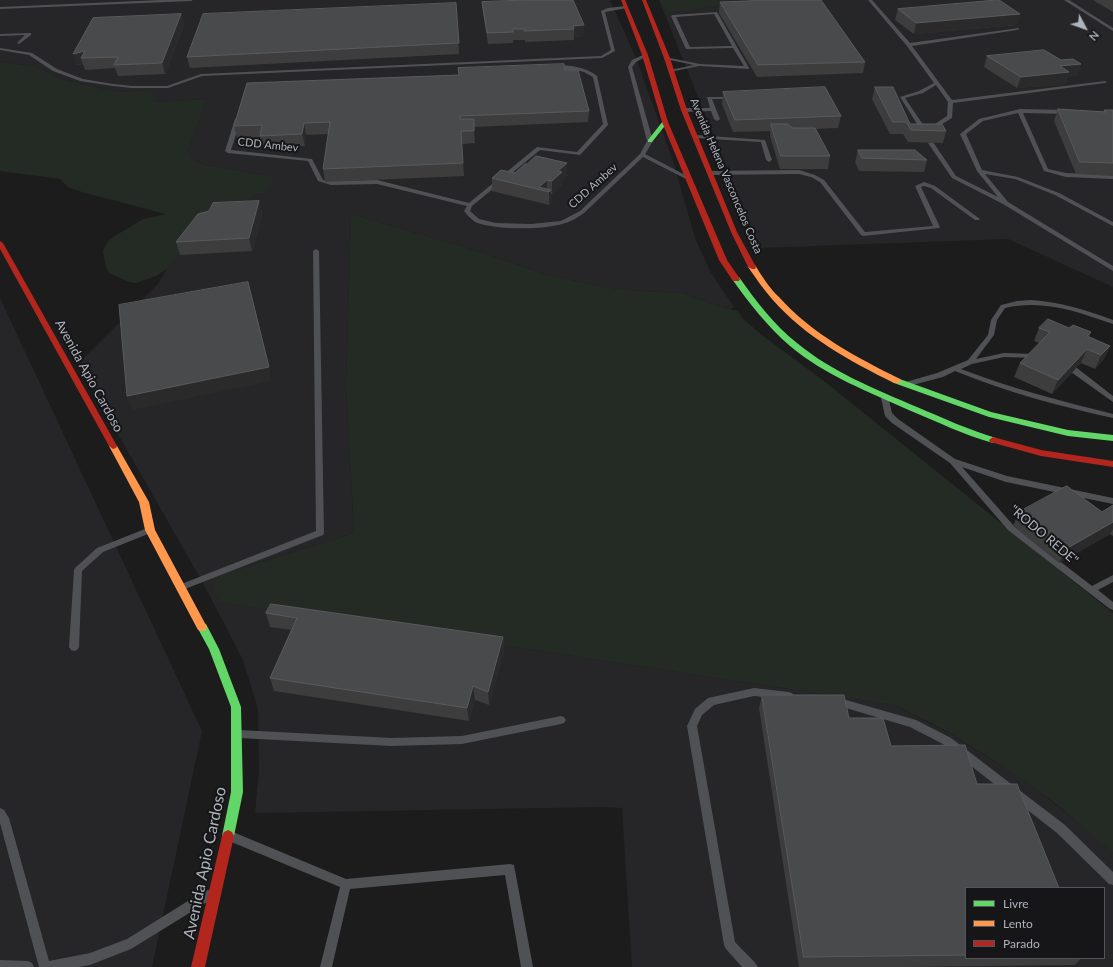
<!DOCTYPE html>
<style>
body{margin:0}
#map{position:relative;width:1113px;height:967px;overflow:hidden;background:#1c1c1c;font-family:Lato,sans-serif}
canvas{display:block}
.legend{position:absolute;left:965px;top:887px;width:140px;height:72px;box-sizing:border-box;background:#161618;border:1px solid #53555a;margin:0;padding:5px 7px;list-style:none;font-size:12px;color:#aeb3bc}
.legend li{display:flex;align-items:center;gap:8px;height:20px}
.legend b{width:20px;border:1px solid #53555a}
.north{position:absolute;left:1065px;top:8px;width:40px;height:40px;-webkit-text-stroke:3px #161618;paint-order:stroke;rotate:131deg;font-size:11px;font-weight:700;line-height:16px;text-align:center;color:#aeb3bc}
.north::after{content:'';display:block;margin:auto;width:14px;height:18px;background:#aeb3bc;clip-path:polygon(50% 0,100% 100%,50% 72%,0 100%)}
</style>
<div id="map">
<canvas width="1113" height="967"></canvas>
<ul class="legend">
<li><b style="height:5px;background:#63d668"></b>Livre</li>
<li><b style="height:5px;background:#ff974d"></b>Lento</li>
<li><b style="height:5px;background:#b3261e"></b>Parado</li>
</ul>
<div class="north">N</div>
</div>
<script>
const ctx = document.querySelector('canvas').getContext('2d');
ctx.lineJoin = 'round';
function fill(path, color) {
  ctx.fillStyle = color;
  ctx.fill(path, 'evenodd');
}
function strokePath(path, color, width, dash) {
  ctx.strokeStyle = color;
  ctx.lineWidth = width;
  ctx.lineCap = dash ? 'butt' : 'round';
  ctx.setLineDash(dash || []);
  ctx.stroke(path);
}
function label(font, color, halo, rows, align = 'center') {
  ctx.font = font + ' Lato,sans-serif';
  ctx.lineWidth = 4;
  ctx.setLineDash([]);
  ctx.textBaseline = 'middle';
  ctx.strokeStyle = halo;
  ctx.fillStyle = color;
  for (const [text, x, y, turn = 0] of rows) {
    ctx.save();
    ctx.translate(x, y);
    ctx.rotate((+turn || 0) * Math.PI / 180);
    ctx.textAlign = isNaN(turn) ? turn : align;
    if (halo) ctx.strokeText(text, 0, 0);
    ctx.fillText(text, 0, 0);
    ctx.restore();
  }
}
fill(new Path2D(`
 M0,0H610L636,58L673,161L695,238L711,273L734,307L731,309L721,307L682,293L639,291L603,287L544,274L481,252L351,214L346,386L354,533L227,573L221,602L894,705L947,732L1020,777L1096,836L1113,853V967H632L622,808L603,807L255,813L259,771L258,709L243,660L203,583L78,364L158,284L167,269L179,258L178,255L200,227L242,209L247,201L256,195L264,193L275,177L206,165L192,159L188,152L207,99L156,102L147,90L118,92L61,79L35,66L0,62ZM966,888H1104V958H966Z
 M659,0H1113V287L1008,239L759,248Z
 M0,298L202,731L152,967H0Z`), '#262628');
fill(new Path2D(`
 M659,0H753L670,13Z
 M0,62L35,66L61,79L118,92L147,90L155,96L156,102L207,99L188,152L192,159L206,165L275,177L271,185L264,193L256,195L247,201L242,209L200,227L178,255L179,258L167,269L156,276L136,283L129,282L109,273L106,267L103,250L110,239L143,219L166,214L82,192L68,187L60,179L0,171Z
 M351,214L481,252L544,274L603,287L639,291L682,293L721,307L738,311L742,318L763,336L824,381L1113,613V853C1064,806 1007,767 949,733C931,722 912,714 894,705L220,602C215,595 214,590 215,581L227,573L354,533L346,386Z`), '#242b25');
fill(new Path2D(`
 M161,0H193L191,1L0,9V7Z
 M868,0H872L910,43L1019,28V29L1017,30L912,46L952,100L1105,81L1107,82L1105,83L953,103L952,118L939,126L929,130L926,128L927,127L935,124L947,116L948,102L936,85L923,93L905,98L928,132L923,133L900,97L919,91L934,83L907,46Z
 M1064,0H1069L1113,28V31Z
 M625,6H627V8L605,12L615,51L602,58L202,76L168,88H132L113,86L80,81L53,71L29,55L0,50V48L32,53L57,69L83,79L113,84L132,86H167L201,74L601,56L611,50L601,11L608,8Z
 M717,12L749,68V69L699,66L670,72V70L694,65L665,59V57L700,64L744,66L733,48L686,49L671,16L673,15ZM714,14L732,46L690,47L676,17Z
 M29,33H31V35L19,44L17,43L25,35L0,36V34Z
 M645,54L647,55V56L636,62L632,67L653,141L645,154L691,178L686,179L643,157L584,213C577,218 570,222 562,224C543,230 493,230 475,222C471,219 467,215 464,211L467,206L377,184L331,185L318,181L308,161L228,153L225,151L235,119L238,117L241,119L231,150L312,159L323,180L331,181L377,180L469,203L537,147L577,152L603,124L593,77L584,72L576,70L554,69L552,68C563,62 588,68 597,76L608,125L580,155L540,150L472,206L470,211L479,219L496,223L531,224L561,221L580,211L640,154L647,141L628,67L632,60Z
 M707,97H732L734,98L732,99H712L720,119L717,121L714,119L711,111L684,112L681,110L684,108H710Z
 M1020,109L1068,110L1071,112L1068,114L1023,113L1048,169L1066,173L1113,175V179L1066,177L1044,171L1018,113L983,121L966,134L982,170L1018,177L1059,193L1113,222V226L1111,225L1055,195L1015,179L985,174L1008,202L1113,266V271L1003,204L952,178L928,143L933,142L956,176L998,197L977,171L960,134L979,119Z
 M696,135L765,140L772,160L769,162L766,160L761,142L694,138L693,137Z
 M799,170L815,175L824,180L865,232L933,226L915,186L924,182L935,186L980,219L979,220H975L931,188L924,186L921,187L940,227L939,228L863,236L861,235L820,182L811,177L799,174L710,175L707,173L710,171Z
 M316,249L319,251L324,533L323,535L185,589H179L178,587L179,585L316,531L313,251Z
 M1031,300C1060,302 1086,310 1113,320V324C1103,321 1093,317 1083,314C1057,306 1032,302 1005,308L997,320L994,335L976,359L1004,353L1035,354H1037L1039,356L1037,358L1004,357L972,364L961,369C1010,388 1061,401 1113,414V418C1059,406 1006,392 955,371L943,377L905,387L901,385L902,383L937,373L968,360L988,335L991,320L1001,305L1017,301Z
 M1071,368H1077L1113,396V402L1071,372L1070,370Z
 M882,396H888L892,413L898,419L955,459L1007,476L1113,498V504L1006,482L962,467L1014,526L1092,586L1113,575V582L1098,590L1113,602V610L1110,609L1008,530L950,463L892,423L885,416L881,398Z
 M150,527L153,528L154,530L153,532L103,552L82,571L79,647L77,650L74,651L71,650L69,647L74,570L75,568L97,548Z
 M754,688L789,692L792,693L794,696L792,699L789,700L754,696L714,705L702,715L697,726L735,942C740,948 756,962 758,967H742L726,949L724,945L687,726L695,709L708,698Z
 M836,699L846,700L916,720L951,738L1065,825L1113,872V885L1109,884L1057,833L943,744L910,727L846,708L833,706L831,703L833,700Z
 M561,716L564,717L566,720L564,723L561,724L462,744L392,746L239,738L235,737L234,734L235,731L239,730L392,738L462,736Z
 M0,808L4,810L9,818L49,961L90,953L127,939L204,891L208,890L212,891L214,895L212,899L131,949L90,965L79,967H39L0,823Z
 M233,832L346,879L510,864L514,865L533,967H521L505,875L350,889L332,967H320L340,887L229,841L228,837L229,833Z
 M0,960L28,961L32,963L34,967H0Z`), '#505155');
fill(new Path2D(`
 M663,121L668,122L652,142H648V140Z
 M733,277H739C756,301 774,325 797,343C832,372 875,389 917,407C943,418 969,430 996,438L997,440L993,443C964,435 938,422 911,411C869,392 826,376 790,346C768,327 749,303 732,279Z
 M897,378L991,412L1068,430L1113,435V441L1068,436L989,417L894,383L893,381Z
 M202,623L206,624L219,649L241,707L243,792L234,836L232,840L228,842L224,840L222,836L231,792V707L209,649L197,627L198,624Z`), '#63d668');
fill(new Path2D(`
 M749,265H755C762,276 769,288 779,297C812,334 856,357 900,379L901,381L900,383H894C850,361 805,337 772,299C763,289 756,278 748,267Z
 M113,443L117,446L149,502L155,530L207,627L206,630L202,631L198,630L145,530L139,502L109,446Z`), '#ff974d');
fill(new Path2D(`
 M621,0H625L648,55L668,122L727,260L740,279L739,281H733L719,260L662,122L642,55Z
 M642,0H646L670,58L687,110L737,232L756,267L755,269H752L748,267L731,232L681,110L664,58Z
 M0,241L3,243L117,446L116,448L113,449L109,446L0,249Z
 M993,437L1041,450L1113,461V467L1041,456L990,442L989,440Z
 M228,830L232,832L234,836L205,967H191L222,836L224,832Z`), '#b3261e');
fill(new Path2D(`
 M1093,0H1113V12Z
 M482,2L584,25V36L574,37V40L525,42V40H513V43L488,44L483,13Z
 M720,2L865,62L863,73L757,77L719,13Z
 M456,3L459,54L190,68L187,57Z
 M898,9L1020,14L1017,25L914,34L895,20Z
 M181,14L184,25L165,74L118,76L115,68L85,70L83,64L76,65L93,18Z
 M987,56L1061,60L1081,64L1077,75L1068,76L1065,84L1017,88L984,67Z
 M565,70L589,111L588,122L474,127L475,143L462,144L464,176L325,182L323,169L328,134L306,135L305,146L262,148L260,137L237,138L234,126Z
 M875,87L910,124L946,131L943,143L908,142L903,134H890L872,99Z
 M723,92L841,116L838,128L816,129L830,156L828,169H780L770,136V131L733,132L722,104Z
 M1058,109L1103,112L1104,110H1113V176L1076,174L1054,121Z
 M858,150L927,160L924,172L859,171L855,162Z
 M515,173L567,175L562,180V184L552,194H551V203L549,205L492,191V178Z
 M259,201L262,214L252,251L180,255L176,242Z
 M1039,328H1069L1091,332L1089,337L1110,346L1104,359L1095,369L1081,363L1052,394L1014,377L1020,363L1039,343L1034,341Z
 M1113,505V536L1110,534L1059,563L1013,526L1019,512H1102Z
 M266,613L503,637L504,650L489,705L475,700L469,721L274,691L270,678L291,630L270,627Z
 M762,695L849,718L891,746L966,888V958H1081L1075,965L904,967H799L759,708Z`), '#3d3d3e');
fill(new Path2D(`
 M181,14L184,25L165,74L162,63Z
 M1020,14L1017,25L914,34L916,23Z
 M584,25V36L574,37V29L573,26Z
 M85,51L81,58L83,64L76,65L73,54Z
 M1081,64L1077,75L1068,76L1065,84L1017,88L1021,77L1060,66Z
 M304,123L306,135L305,146L302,134Z
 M567,163V175L562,180V184L552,194V181L558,171Z
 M547,180V191L539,187Z
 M551,190V203L549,205V192Z
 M259,201L262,214L252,251L249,238Z
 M1110,346L1104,359L1095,369L1101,355Z
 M1087,349L1081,363L1052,394L1058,380Z
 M269,367L272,381L132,410L127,396Z
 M1113,522V529L1110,534L1059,563L1066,549Z
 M503,637L504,650L489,705L488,692Z
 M473,686L475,700L469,721L467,708Z`), '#2a2a2a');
const building = new Path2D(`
 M527,0H573L584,25L573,26L574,29L524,31L526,29H513V32L487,33L482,2Z
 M750,0H821L865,62L758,65L720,2L749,1Z
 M999,0L1020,14L916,23L898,9Z
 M456,3L459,43L187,57L203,14Z
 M181,14L162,63L114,65L118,57L81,58L85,51L73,54L93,18Z
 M1044,50L1061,60L1073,59L1081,64L1060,66L1069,72L1021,77L987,56Z
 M564,64L565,70H578L589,111L460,116V119H474V131H461L463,163L323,169L330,122L304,123L302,134L260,136L262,125L234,126L247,83L459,75L458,68Z
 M825,87L841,116L735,120L723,92Z
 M875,87H893L910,124H942L946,131L911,130L906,122H893Z
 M1058,109L1106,112L1104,110H1113V163L1080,162Z
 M771,124H787L793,128H815L830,156H781Z
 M858,150H915L927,160L862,158Z
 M536,156L567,163L558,171L562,172L552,181L547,180L539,187L551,190L549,192L492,178L501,170L515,173L525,164H527Z
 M259,201L249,238L176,242L198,214L209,211L213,203Z
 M248,282L269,367L127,396L119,305Z
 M1048,319L1069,328L1073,325L1091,332L1087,336L1110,346L1101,355L1087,349L1058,380L1020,363L1050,332L1039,328Z
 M1067,486L1102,512L1113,505V522L1066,549L1019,512Z
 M271,604L503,637L488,692L473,686L467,708L270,678L297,618L266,613Z
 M762,695H844L849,718H883L891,746L965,745L977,784H1017L1059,888H966V955L804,957Z`);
fill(building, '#494a4b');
strokePath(building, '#595a5d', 1);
label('11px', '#aeb3bc', '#161618', [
 ["CDD Ambev",268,145,6],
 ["Avenida Helena Vasconcelos Costa",726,176,67],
 ["CDD Ambev",593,186,-42]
]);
label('13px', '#aeb3bc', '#161618', [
 ["Avenida Apio Cardoso",89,376,61],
 ["\"RODO REDE\"",1044,535,40]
]);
label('16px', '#aeb3bc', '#161618', [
 ["Avenida Apio Cardoso",205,863,-78]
]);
</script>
